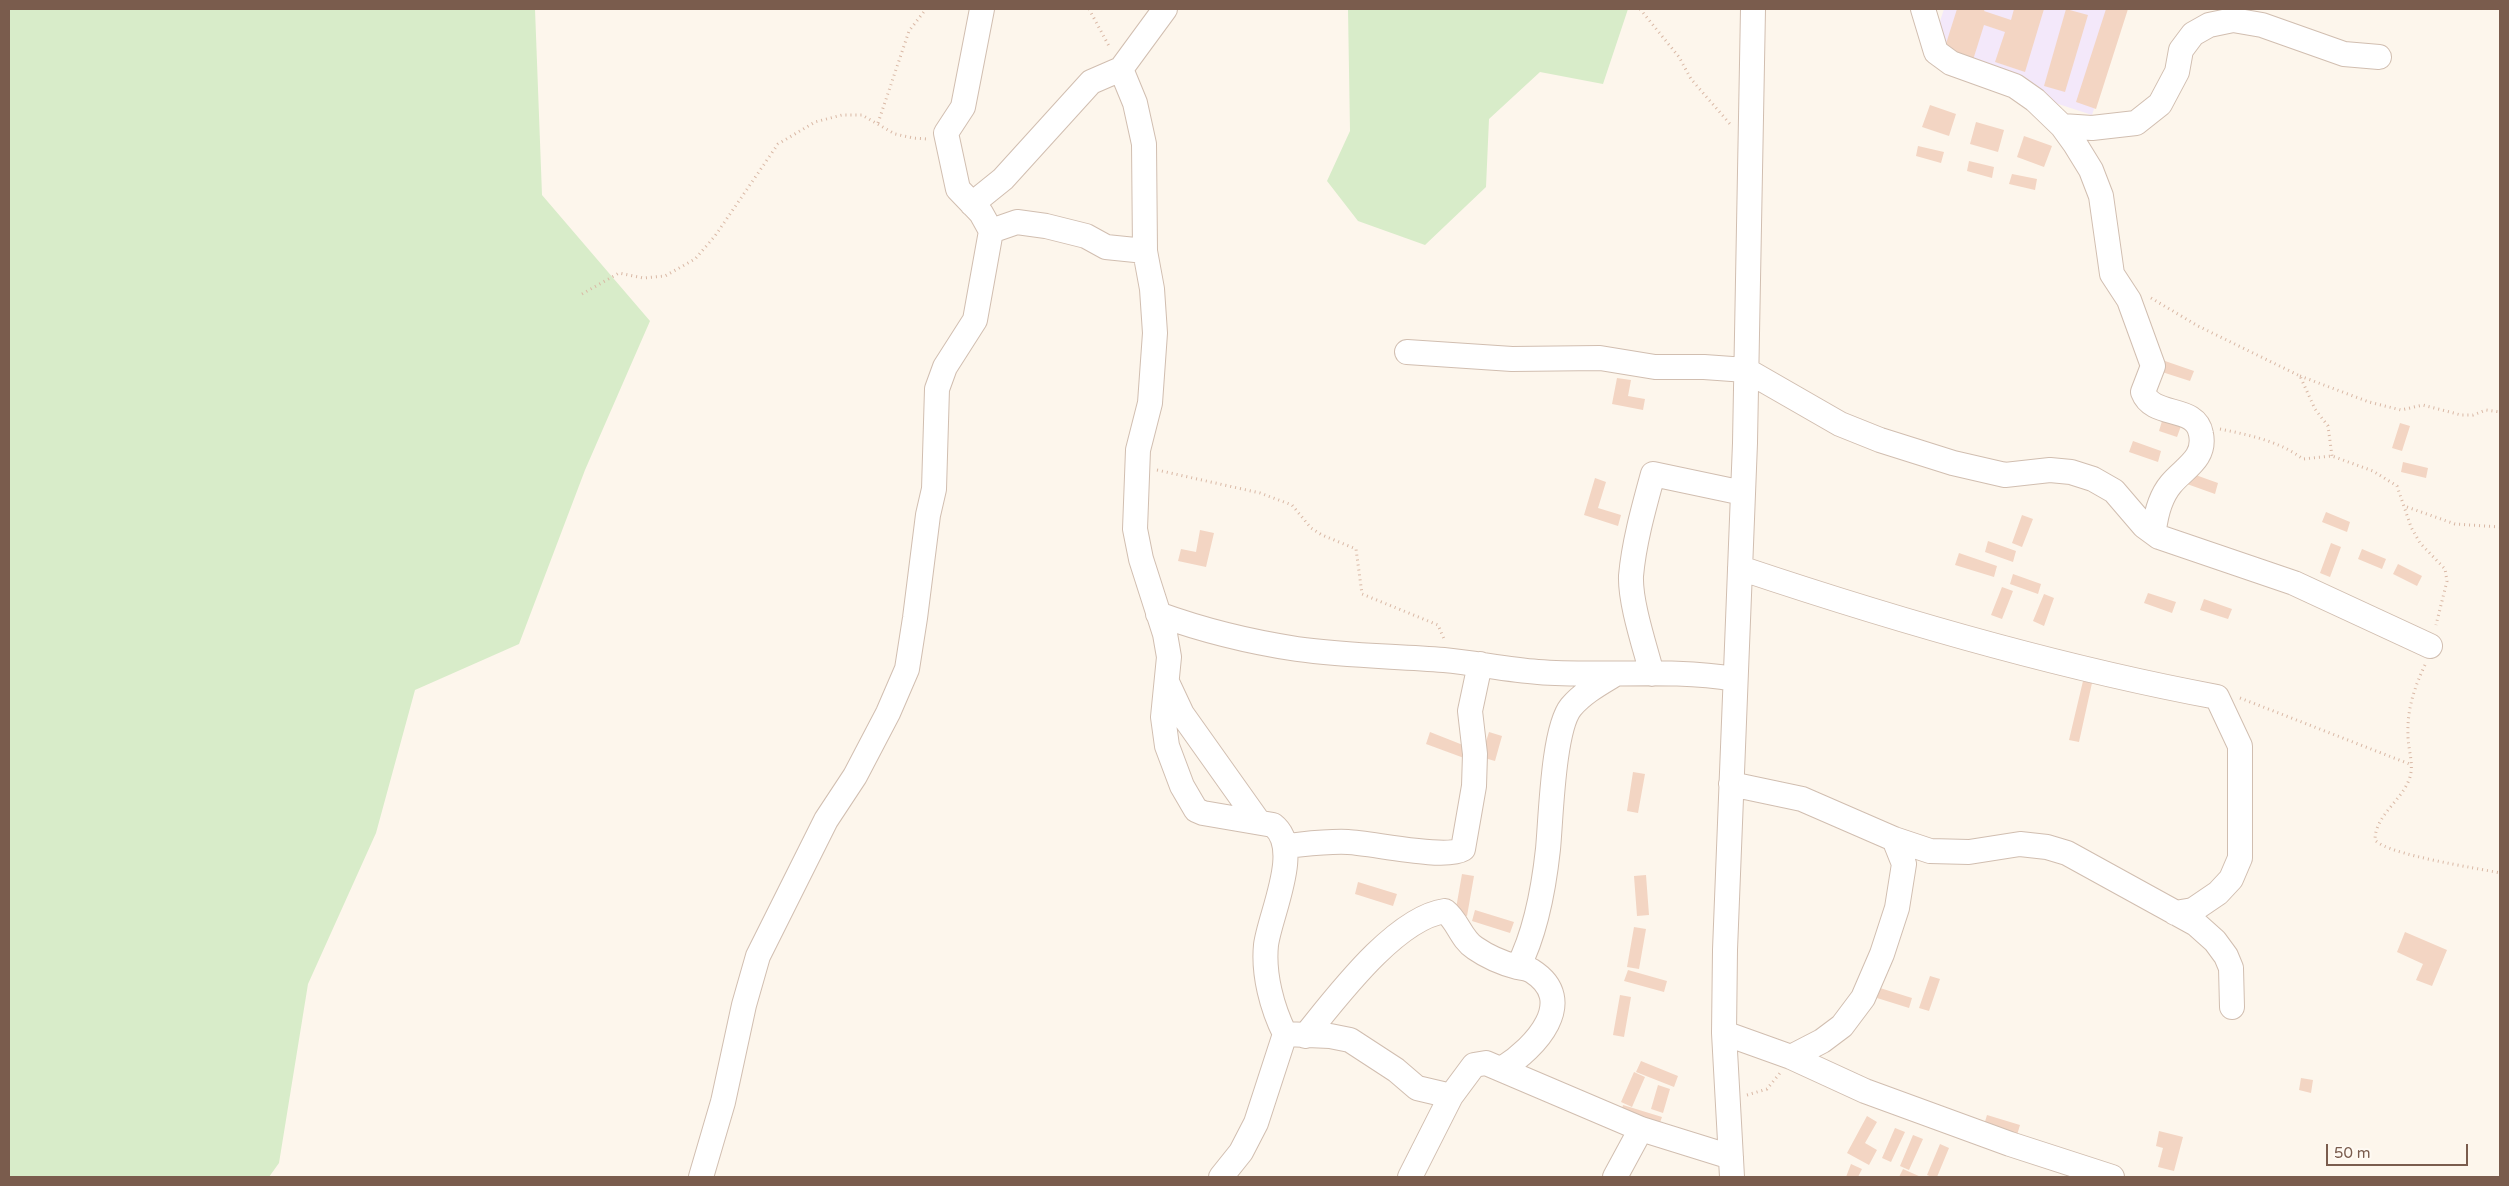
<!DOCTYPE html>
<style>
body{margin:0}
#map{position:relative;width:2509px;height:1186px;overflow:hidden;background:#fdf6ec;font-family:"Varela Round",sans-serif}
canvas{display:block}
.frame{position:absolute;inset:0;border:10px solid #7a5c4d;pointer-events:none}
.scale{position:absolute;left:2326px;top:1144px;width:142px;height:22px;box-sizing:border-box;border:2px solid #7a5c4d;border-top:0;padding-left:6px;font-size:15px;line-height:18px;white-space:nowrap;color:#7a5c4d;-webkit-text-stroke:4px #fffaf3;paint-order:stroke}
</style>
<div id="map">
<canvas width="2509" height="1186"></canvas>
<div class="frame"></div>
<div class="scale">50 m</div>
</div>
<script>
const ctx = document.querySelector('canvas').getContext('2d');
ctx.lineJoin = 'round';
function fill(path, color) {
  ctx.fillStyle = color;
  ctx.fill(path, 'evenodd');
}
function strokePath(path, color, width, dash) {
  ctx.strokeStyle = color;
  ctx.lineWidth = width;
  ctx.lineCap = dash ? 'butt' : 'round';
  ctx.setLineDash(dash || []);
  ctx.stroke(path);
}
fill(new Path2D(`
 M1944,9H2126L2092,115L1927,61Z`), '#f3e8fa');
fill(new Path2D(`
 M9,9H535L542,195L650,321L585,470L519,644L415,690L376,833L308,984L279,1163L269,1177H9Z
 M1348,9H1628L1603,84L1540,72L1489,119L1486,187L1425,245L1358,221L1327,181L1350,131Z`), '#d8ecc9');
fill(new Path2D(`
 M1957,9H1985L1984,11L2011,20L2014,9H2044L2025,72L1995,62L2005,32L1984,25L1973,60L1944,50Z
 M2066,9L2088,15L2065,92L2044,86Z
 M2106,9H2128L2096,109L2076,102Z
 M1930,105L1956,114L1949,136L1922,127Z
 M1976,122L2004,130L1998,152L1970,144Z
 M2024,136L2052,146L2044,167L2017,157Z
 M1918,146L1944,152L1941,163L1916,156Z
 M1969,161L1994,167L1992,178L1967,171Z
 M2012,174L2037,179L2035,190L2009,184Z
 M2165,361L2194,371L2190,381L2162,372Z
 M1617,378L1631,380L1628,396L1645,399L1643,410L1612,404Z
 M2162,421L2181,426L2177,437L2159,431Z
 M2400,423L2410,426L2402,451L2392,448Z
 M2133,441L2161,451L2158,462L2129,452Z
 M2403,462L2428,468L2426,478L2401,472Z
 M2190,473L2218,483L2215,494L2187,484Z
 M1595,478L1606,482L1598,508L1621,515L1618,526L1584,515Z
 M2326,512L2350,522L2347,532L2322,522Z
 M2022,515L2033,519L2022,547L2012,543Z
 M1200,530L1214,533L1206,567L1178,561L1181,549L1196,552Z
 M1988,541L2016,551L2013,562L1985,552Z
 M2331,543L2341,547L2330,577L2320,573Z
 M2362,549L2386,559L2382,569L2358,559Z
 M1959,553L1997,566L1994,577L1955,565Z
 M2398,564L2422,576L2417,586L2393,574Z
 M2013,574L2041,584L2038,594L2010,584Z
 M2002,587L2013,591L2002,619L1991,615Z
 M2148,593L2176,602L2172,613L2144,603Z
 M2044,594L2054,598L2044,626L2033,621Z
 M2204,599L2232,609L2228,619L2200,610Z
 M2083,681L2092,683L2079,742L2069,740Z
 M1430,732L1468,747L1464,758L1426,744Z
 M1489,732L1502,736L1495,761L1481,757Z
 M1633,772L1645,774L1638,813L1627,811Z
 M1462,874L1474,876L1467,916L1455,914Z
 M1646,875L1649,915L1637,916L1634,876Z
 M1358,882L1397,894L1393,906L1355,894Z
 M1475,910L1514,922L1510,933L1472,921Z
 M1634,927L1646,929L1639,969L1627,967Z
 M2405,932L2447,950L2432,986L2416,980L2423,964L2397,952Z
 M1628,970L1667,981L1664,992L1624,981Z
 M1930,976L1940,979L1929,1011L1919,1008Z
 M1880,988L1912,998L1909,1008L1877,998Z
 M1620,995L1631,997L1624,1037L1613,1035Z
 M1641,1061L1678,1076L1674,1087L1636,1072Z
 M1634,1072L1645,1077L1632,1107L1621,1102Z
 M2301,1078L2313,1080L2311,1093L2299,1090Z
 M1658,1085L1670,1089L1663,1113L1651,1109Z
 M1623,1105L1662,1117L1658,1128L1620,1116Z
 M1987,1115L2020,1125L2017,1135L1984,1125Z
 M1867,1116L1877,1122L1865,1143L1877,1150L1869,1165L1847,1153Z
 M1895,1128L1905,1132L1891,1162L1882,1158Z
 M2159,1131L2183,1137L2174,1171L2158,1167L2163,1148L2156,1146Z
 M1913,1135L1923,1139L1909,1170L1900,1166Z
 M1940,1144L1949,1148L1937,1177H1932L1927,1175Z
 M1851,1164L1862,1169L1858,1177H1846Z
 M1903,1169L1921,1177H1899Z`), '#f3d5c3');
const minor = new Path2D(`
 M1923,9L1936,52L1951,63L2015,86L2035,100L2062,126L2075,144L2091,170L2101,196L2112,274L2129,300L2153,366L2143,392C2153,419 2196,404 2201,434C2206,459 2184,468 2171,484C2160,497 2156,514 2154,530L2159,537
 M1121,69L1135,103L1144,144L1145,251L1152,289L1155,333L1150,403L1138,450L1135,529L1141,559L1165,634L1169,657L1163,717L1167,746L1182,786L1196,810L1203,813L1273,825C1303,848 1270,914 1266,945C1263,974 1272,1008 1285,1034L1330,1036L1350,1040L1396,1070L1417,1088L1451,1096L1474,1065L1486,1063L1641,1129L1731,1157
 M2062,126L2092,128L2136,123L2160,104L2177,72L2181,50L2193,34L2209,25L2233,20L2262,25L2344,54L2379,57
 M972,204L1003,179L1091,82L1121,69L1165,9
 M991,231L1017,222L1046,226L1086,236L1106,247L1145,251
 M1407,352L1512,359L1600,358L1655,367H1704L1746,370L1840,424L1880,440L1953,463L2005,475L2050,470L2071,472L2093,479L2114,491L2144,526L2159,537L2294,583L2430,646
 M1740,568C1895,620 2056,667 2217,697L2240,746V858L2231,879L2218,893L2193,910L2175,913
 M1158,614C1202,630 1251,642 1297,649C1346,656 1395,656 1444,660C1476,663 1507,670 1538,672C1603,677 1671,668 1734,679
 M1652,674C1645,647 1630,603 1631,576C1634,542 1644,507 1653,474L1743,493
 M1167,682L1182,714L1258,821
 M1731,784L1802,799L1894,839L1930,851L1969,852L2020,844L2047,847L2067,853L2196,924L2215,941L2226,956L2231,968L2232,1007
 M1286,846C1307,844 1327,841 1348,842C1372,843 1445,860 1463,849L1474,786L1475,754L1470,711L1480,664
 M1518,967C1535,934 1544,886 1548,849C1551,818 1553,729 1571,707C1583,693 1599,684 1614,675
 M1724,1033L1791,1057L1865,1091L2010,1144L2112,1177
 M1305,1036C1336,998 1395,918 1445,911C1458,921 1461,939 1475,948C1488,957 1502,963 1517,967C1522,968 1527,968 1532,971C1579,1001 1535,1048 1503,1068
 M1791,1057L1822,1041L1842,1026L1863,998L1882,954L1897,908L1904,864L1894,839
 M701,1177L723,1102L744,1005L758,956L826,820L855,776L888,713L907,669L915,618L928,515L934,489L937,389L945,367L975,320L991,231L981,213L958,189L946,133L963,107L982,9
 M1221,1177L1241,1152L1256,1123L1285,1034
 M1410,1177L1451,1096
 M1615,1177L1641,1129
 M1732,1177L1724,1033L1725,950L1745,443L1753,9`);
strokePath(minor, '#d1beb0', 26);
strokePath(new Path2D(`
 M1089,9L1110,48
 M1640,9L1679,57L1691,79L1730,124
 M878,123L909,31L926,9
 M582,294L619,273L643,278L665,276L695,259L715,236L778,144L815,122L842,115H862L895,134L913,138L927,139
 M2151,298L2198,326L2300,376L2315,409L2328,426L2332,456
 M2300,376L2369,402L2401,410L2423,405L2461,415H2473L2486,410L2500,412
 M2220,429C2249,435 2279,441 2303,459L2332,456L2373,471L2397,486L2411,527L2420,543L2445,569L2447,581L2436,625
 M1157,470L1260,493L1292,505L1311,528L1322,535L1356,549L1362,594L1438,625L1444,639
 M2407,507L2455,524L2500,527
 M2425,665C2414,688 2407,710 2408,735C2408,750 2414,763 2410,777C2403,800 2375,815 2375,840C2388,855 2477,868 2500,873
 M2240,698L2412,765
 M1747,1095L1767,1089L1780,1073`), '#d9b8a5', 3, [1, 4]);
strokePath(minor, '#fff', 24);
</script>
